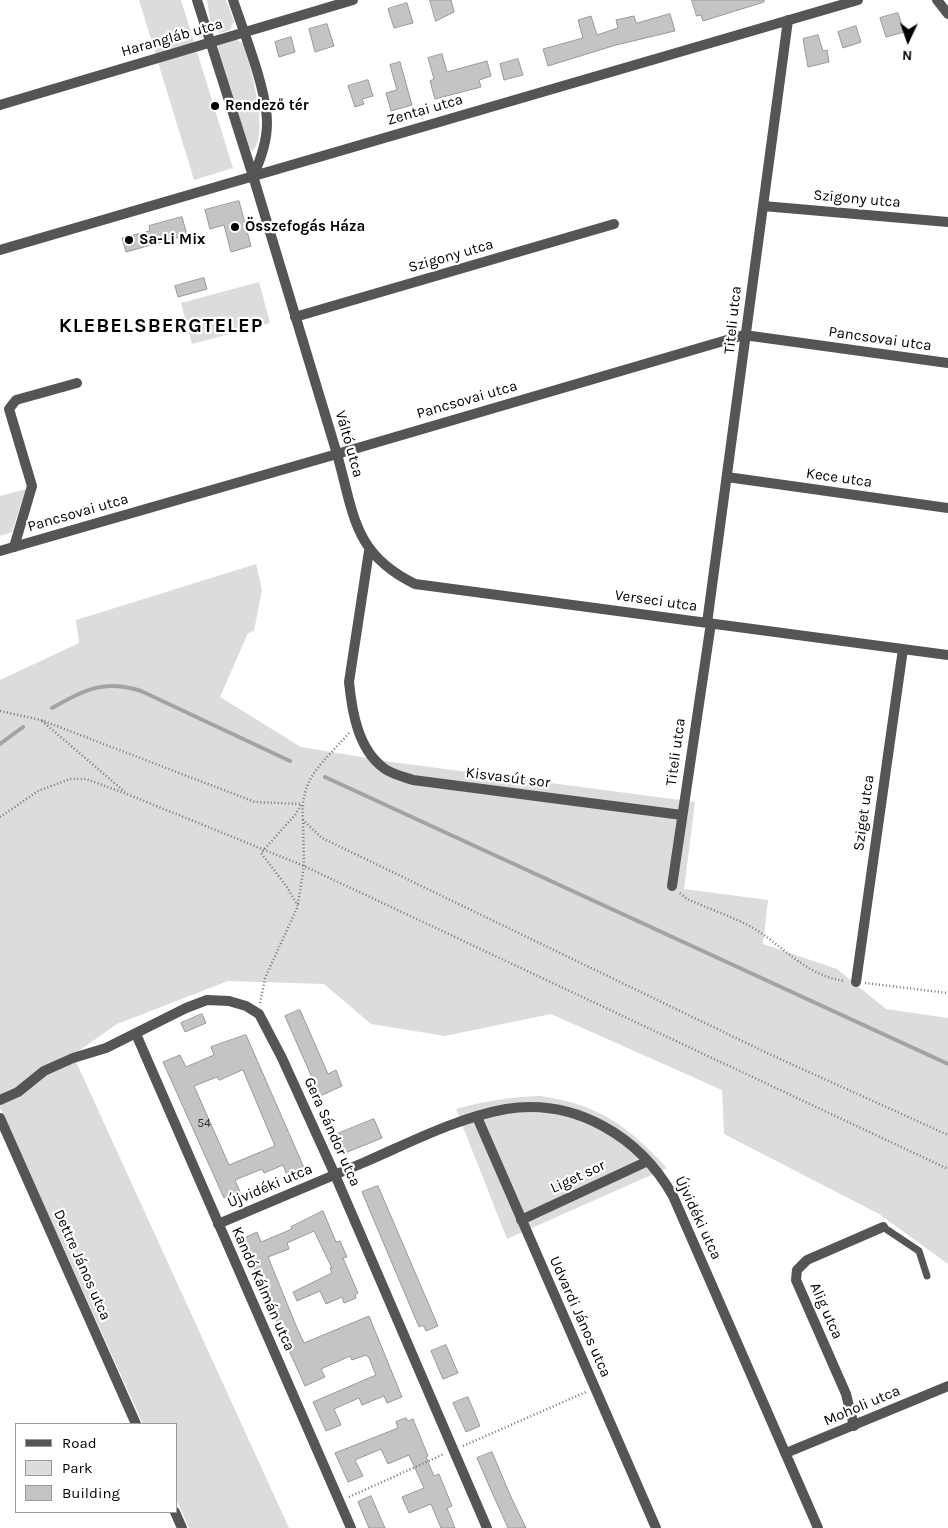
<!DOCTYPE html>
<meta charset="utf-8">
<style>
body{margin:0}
#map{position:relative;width:948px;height:1528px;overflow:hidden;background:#fff;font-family:Karla,sans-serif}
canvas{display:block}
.legend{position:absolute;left:15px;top:1423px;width:162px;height:90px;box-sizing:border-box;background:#fff;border:1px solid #999;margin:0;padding:6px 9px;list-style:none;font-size:15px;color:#000}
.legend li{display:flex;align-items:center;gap:10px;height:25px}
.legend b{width:25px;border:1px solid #999}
.north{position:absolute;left:883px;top:15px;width:50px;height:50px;-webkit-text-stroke:4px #fff;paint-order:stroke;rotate:183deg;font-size:14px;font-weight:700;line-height:20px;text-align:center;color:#000}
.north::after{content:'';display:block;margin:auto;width:18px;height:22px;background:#000;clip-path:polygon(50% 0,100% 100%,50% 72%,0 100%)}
</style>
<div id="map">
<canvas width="948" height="1528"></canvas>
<ul class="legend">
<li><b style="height:6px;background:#555"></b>Road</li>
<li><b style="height:14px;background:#dcdcdc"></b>Park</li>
<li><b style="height:14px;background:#c4c4c4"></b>Building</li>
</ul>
<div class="north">N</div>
</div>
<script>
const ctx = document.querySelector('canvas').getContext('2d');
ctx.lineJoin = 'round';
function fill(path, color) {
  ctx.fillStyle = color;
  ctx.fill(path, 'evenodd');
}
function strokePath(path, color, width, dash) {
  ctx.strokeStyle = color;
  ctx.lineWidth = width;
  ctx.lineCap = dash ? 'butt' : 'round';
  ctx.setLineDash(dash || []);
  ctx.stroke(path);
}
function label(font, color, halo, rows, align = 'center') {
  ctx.font = font + ' Karla,sans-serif';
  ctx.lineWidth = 4.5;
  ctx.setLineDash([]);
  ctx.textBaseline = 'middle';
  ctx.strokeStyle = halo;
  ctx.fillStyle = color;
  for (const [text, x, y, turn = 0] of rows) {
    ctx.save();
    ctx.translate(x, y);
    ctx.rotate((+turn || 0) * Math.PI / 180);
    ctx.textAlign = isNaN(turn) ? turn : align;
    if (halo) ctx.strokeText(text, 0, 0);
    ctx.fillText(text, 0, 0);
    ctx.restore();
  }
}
fill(new Path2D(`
 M139,0H181L233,168L194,180Z
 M207,0H226L234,21L230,30L220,33L211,27Z
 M235,39L244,44C250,67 270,132 253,151L249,148L218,51V45Z
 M259,282L270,323L192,344L181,303Z
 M26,489L12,532L0,536V496Z
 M256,564L262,590L254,631L248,633L220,697L301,747L392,762L695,802L684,889L768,900L763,944L837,969L886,1009L948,1018V1264L879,1214L724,1134L722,1090L551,1014L445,1036L371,1024L324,984L228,981L117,1024L73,1055L289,1528H189L176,1499V1424H143L0,1108V680L79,643L76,620Z
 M540,1096C598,1104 628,1126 667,1168L507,1239L456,1109C484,1101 511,1097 540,1096Z`), '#dcdcdc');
strokePath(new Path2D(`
 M52,708C85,690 103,679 141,691L290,761
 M0,744L23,727
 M325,777L948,1064`), '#a3a3a3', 4);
const building = new Path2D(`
 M430,0H451L454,12L436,21Z
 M692,0H764V2L703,21L701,15L697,16Z
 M407,3L413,23L394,28L388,9Z
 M898,13L904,32L886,37L880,18Z
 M670,14L675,31L616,45L548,66L543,49L583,38L578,20L591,16L597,35L618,28L616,20L634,16L636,23Z
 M327,24L334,46L315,52L309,29Z
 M856,26L861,42L843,48L838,32Z
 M818,35L823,51L827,50L829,62L808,67L803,39Z
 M291,37L295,52L279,57L275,42Z
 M442,54L447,72L487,61L491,76L479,80L481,87L435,99L430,81L434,79L428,58Z
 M518,59L523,75L504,80L500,64Z
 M400,62L412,105L391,111L386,93L397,90L390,65Z
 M368,80L373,96L362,99L364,104L355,107L348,86Z
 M239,201L251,246L231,252L224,225L210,229L205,210Z
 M182,217L187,235L126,252L122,238L150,231L149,226Z
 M204,278L207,289L178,297L175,286Z
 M300,1010L328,1074L336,1070L342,1086L320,1096L285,1016Z
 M202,1014L206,1023L185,1032L181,1023Z
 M246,1035L305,1170L288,1178L283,1165L264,1173L262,1169L235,1180L240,1192L224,1198L163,1062L180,1055L186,1067L214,1055L211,1047ZM243,1070L275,1146L229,1165L194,1086L217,1077L219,1080Z
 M374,1119L382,1138L345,1153L337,1134Z
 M378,1186L438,1326L426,1331L423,1325L419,1327L362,1192Z
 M323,1211L336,1242L340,1241L347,1257L343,1258L358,1293L355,1295L356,1298L344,1303L342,1297L326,1304L320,1291L297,1301L293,1292L332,1273L330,1268H332L314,1231L287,1243L289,1249L268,1257L297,1328L304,1343L369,1316L402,1397L387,1403L384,1396L362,1405L359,1398L334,1409L341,1425L326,1431L313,1402L376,1375L369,1358L366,1355L352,1360L350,1356L321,1369L325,1377L305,1386L287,1346L291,1344L282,1326L279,1327L242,1239L257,1232L261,1242L292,1229L291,1227Z
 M446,1345L458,1373L443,1379L431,1351Z
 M468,1397L480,1426L466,1432L453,1403Z
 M406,1418L408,1421L413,1419L428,1456L426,1457L434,1476L439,1474L452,1506L447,1508L455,1528H441L431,1504L409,1513L402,1497L424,1488L409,1455L388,1464L381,1449L355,1460L363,1476L348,1482L335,1453L398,1428L396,1422Z
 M492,1452L511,1497L526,1528H508L490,1488L477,1458Z
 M371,1496L385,1528H369L358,1502Z`);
fill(building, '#c4c4c4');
strokePath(building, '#999', 1);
strokePath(new Path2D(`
 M0,711L41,720L255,802L302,804
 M42,721L125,792
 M349,733C324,762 299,778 303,820L322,838L767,1053L948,1135
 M0,817L38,791L70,779H86L127,794L304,866L948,1169
 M680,893L687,899C709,909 734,917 755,929C785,948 807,976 845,981
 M298,904L304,866L303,820
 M865,983L948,993
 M260,1003L265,978L298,906L287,887L261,853L295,815L301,805
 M463,1446L586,1392
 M349,1497L444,1454`), '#777', 2.5, [1, 2.5]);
strokePath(new Path2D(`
 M883,1227L919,1251L927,1276`), '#555', 7);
strokePath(new Path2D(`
 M233,0C244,33 267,90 267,123C267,142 261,159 253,176
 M937,0L948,14
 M0,105L353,0
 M763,206L948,222
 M0,250L858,0
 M295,317L614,224
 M948,363L744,335L337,454C354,514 353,554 415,584L948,655
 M727,477L948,508
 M14,547L32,486L9,409L16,400L77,383
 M369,551L349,682C352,712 358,750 385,769C392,774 404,777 413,780L682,815
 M707,623L788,20
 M672,886L711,623
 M856,982L903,649
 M136,1034L351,1528
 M0,1100L18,1092L44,1071L73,1058L106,1048L186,1008L207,1000L229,1001L246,1006L259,1014L282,1058L335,1175L487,1528
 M477,1117L656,1528
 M0,1118L136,1424
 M521,1220L648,1161
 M218,1224C267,1203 316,1183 365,1162C411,1142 457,1118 506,1109C576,1098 640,1137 673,1196L818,1528
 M854,1426L846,1394L796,1280L797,1270L807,1260L883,1227
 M786,1453L948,1386
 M175,1512L182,1528`), '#555', 10);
strokePath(new Path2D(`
 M0,551L337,454L253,176L197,0`), '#555', 10);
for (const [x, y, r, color] of [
 [215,106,5,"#000"],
 [235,227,5,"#000"],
 [129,240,5,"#000"]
]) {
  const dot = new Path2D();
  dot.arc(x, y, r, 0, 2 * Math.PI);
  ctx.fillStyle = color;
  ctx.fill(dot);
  strokePath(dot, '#fff', 2);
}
label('12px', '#313131', null, [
 ["54",204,1124]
]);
label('15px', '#000', '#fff', [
 ["Harangláb utca",172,38,-16],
 ["Zentai utca",425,110,-16],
 ["Szigony utca",857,199,5],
 ["Szigony utca",451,256,-16],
 ["Titeli utca",733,320,-84],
 ["Pancsovai utca",880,339,8],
 ["Pancsovai utca",467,400,-16],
 ["Váltó utca",349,444,74],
 ["Kece utca",839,478,8],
 ["Pancsovai utca",78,513,-16],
 ["Verseci utca",656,601,8],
 ["Titeli utca",676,752,-82],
 ["Kisvasút sor",508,778,7],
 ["Sziget utca",864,813,-82],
 ["Gera Sándor utca",332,1132,66],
 ["Liget sor",578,1177,-25],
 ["Újvidéki utca",270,1186,-23],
 ["Újvidéki utca",698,1218,65],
 ["Dettre János utca",82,1265,66],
 ["Kandó Kálmán utca",263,1289,66],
 ["Alig utca",826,1311,66],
 ["Udvardi János utca",580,1317,66],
 ["Moholi utca",862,1406,-23]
]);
label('bold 15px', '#000', '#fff', [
 ["Rendező tér",225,106],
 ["Összefogás Háza",245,227],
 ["Sa-Li Mix",139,240]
], 'left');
ctx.letterSpacing = '1px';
label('bold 20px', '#000', '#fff', [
 ["KLEBELSBERGTELEP",161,326]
]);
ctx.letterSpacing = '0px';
</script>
